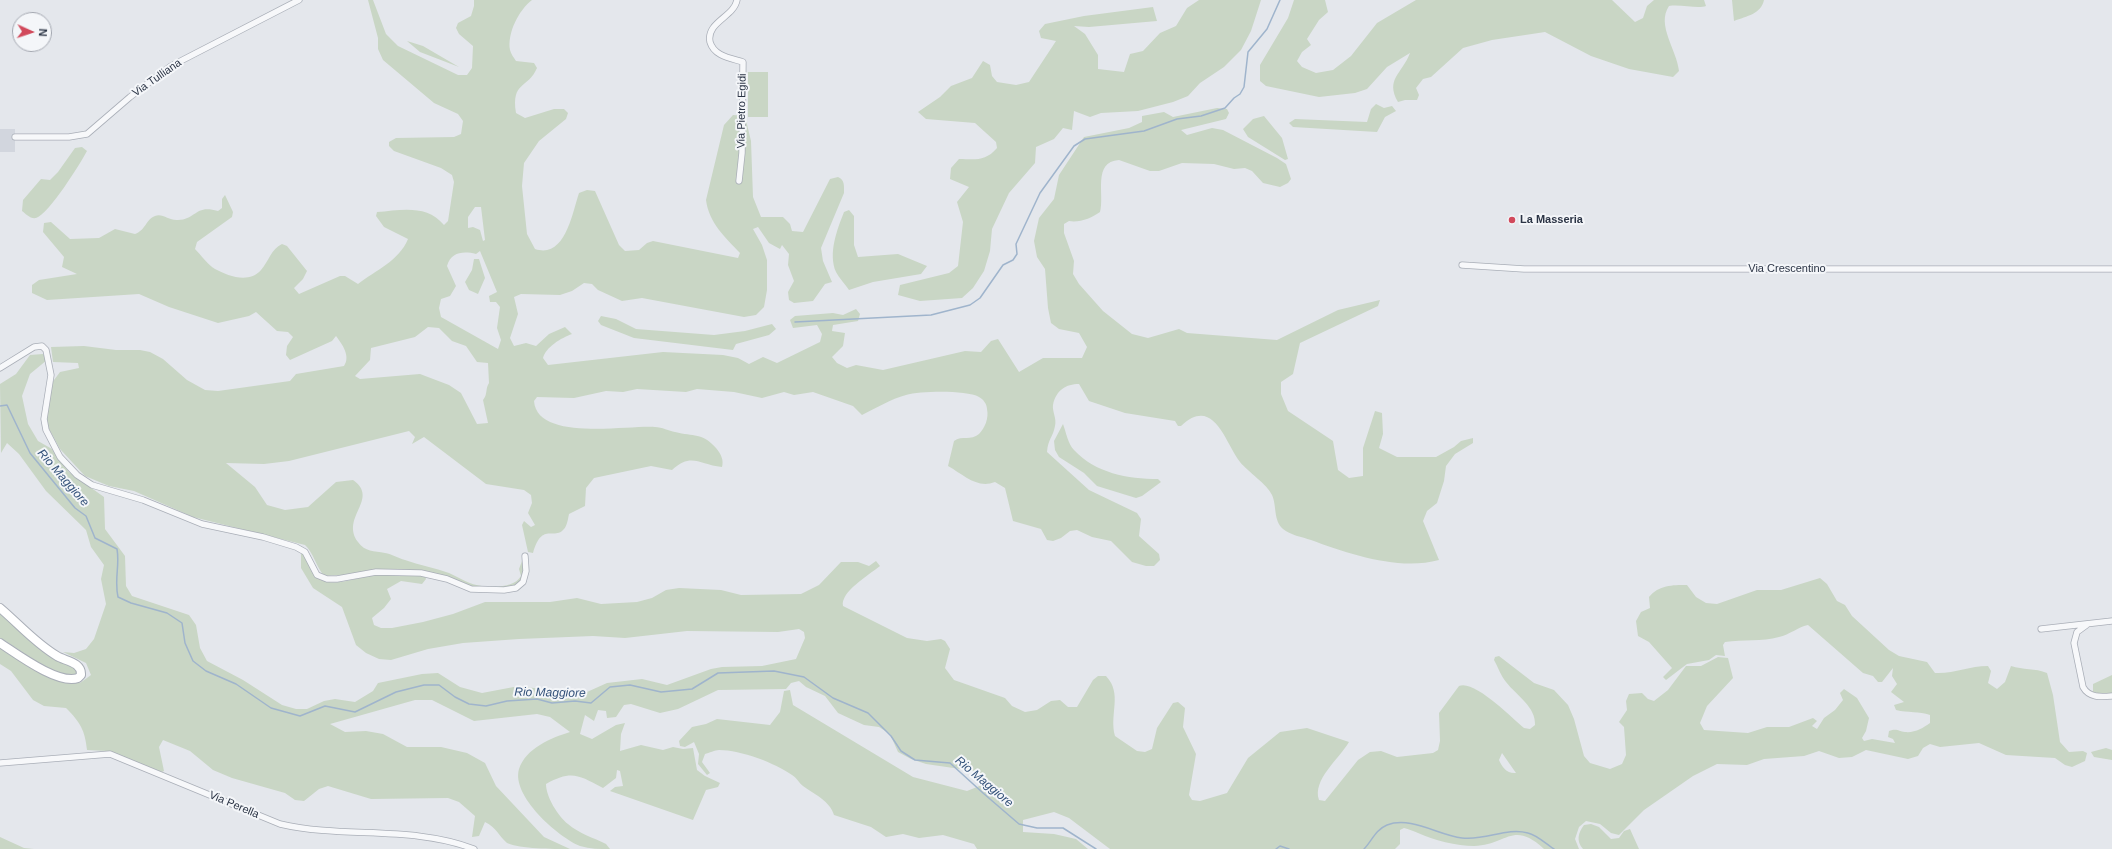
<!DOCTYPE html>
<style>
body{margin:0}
#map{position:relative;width:2112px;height:849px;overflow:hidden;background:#e4e7ec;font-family:Helvetica,sans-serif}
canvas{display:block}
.north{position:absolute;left:12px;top:12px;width:40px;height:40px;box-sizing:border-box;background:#f4f6f9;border:1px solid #a4a8b1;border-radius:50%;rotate:93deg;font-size:11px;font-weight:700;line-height:16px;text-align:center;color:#2b3445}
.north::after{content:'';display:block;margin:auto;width:14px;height:18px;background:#d1495b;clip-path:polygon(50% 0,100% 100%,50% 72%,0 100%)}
</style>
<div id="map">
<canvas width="2112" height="849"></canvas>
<div class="north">N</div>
</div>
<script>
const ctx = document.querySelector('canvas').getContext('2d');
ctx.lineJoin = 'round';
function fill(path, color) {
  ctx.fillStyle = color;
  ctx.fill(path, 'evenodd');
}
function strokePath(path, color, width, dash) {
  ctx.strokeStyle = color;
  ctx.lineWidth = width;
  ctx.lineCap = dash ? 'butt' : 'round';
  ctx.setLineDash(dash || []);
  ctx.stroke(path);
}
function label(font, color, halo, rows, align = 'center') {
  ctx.font = font + ' Helvetica,sans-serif';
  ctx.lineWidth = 4;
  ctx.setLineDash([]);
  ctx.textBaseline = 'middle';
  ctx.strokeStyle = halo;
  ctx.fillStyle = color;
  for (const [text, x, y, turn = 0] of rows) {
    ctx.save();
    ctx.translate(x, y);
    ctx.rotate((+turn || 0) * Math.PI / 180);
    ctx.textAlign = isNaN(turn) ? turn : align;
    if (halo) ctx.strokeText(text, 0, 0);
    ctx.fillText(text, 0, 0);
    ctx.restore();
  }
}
fill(new Path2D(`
 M0,129H15V152H0Z`), '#d2d6de');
fill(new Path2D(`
 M368,0H373L386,34L398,46L458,75H467L472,68L473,46L459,34L456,28L458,23L471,16L474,6V0H532C519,10 507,33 510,50C511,54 514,58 516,61L534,63L537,68C528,89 511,81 516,113L525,118L554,109H564L568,113L566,119L539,141L524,163L522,186L527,234L535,249C565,259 572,214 579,193L587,190L595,191L619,245L625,251L639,250L647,243L653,241L738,258L740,253C725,237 709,223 706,200L724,125L733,115L745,116L751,141L753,197L761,217H783L790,224L792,231L803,232L830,179L838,177C845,180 844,186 844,193L821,248L823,261L832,282L825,284L813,301L794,303L789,300L788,292L794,281L788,265L789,254L782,245L780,249L769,243L758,227L753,229L762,245L767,260V290L764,307L756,315L744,317L642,298L622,301L598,290L592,284L584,283L572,291L560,295L521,294L514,297L518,314L510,338L514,346L526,343L536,346L549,334L565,327L572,334C561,338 546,347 543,358L548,365L663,352L723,355L738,358L749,364L763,357L777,363L820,342L822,334L817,325L793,328L790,320L795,316L833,313L843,315L856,309L860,314L858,321L833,325L832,331L845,333L843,346L832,357L837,363L847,368L856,365L883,370L965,351L981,352L991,341L998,339L1019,372L1043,358H1082L1087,347L1079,333L1059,329L1051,323L1048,308L1045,269L1037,257L1034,241L1039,218L1054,199L1059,175L1084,137L1129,128L1142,122V116L1164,112L1173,117L1217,108L1227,109L1229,113L1226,119L1181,130L1187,135L1212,128L1223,130L1277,158L1286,164L1291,179L1288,183L1280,187L1263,183L1252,171L1245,168L1234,169L1214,164L1182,163L1159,171H1150L1119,160C1092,162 1105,195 1100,212C1092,218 1079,223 1069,221L1064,224V233L1074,261L1073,274L1079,284L1103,311L1132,334L1148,338L1179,329L1187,333L1277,340L1338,310L1380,300L1378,306L1300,343L1293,374L1281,382V394L1288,411L1333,441L1338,470L1349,478L1363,476V448L1375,411L1382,413L1383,434L1379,448L1397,457H1436L1454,447L1461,441L1473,438V443L1455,454L1446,466L1444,481L1437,503L1427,511L1423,521L1439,560C1399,571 1349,554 1311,540C1302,537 1290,535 1283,529C1273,520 1277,506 1272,495C1267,484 1248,472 1240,462C1225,443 1214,395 1181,426H1178L1175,421L1125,413L1089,401L1079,384C1066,384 1056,390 1053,405C1052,411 1057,419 1055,426C1053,437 1048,439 1047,452L1089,490L1137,513L1141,519L1139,536L1159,554L1160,560L1154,566H1146L1132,562L1111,541L1092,537L1077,530L1070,531L1061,538L1053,541L1047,540L1041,529L1013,521L1005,488L995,482C977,489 964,475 948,466L954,441C962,435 971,441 979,434C985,428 989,418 987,409C987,404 983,399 979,397C966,390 921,391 906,395C891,399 876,408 862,415L853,406L813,392L794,395L784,392L762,398L734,392L697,389L686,392L637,389L623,392L606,391L574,398L537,397L534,401C537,442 628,425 655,427C662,427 669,431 675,432C694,437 702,432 716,448C721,454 724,460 722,467C699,465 692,452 672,470L651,466L594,478L586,488L585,506L569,514C568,519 567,526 564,529C554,541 542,521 533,553L528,552L522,525L524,521L531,527L535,525L528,513L532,503L531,495L524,490L486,484L424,437L412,444L415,437L409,431L289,461L264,464L226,463L255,487L267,505L285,510L308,507L336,482L353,480C380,499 340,517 358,542C365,552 374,551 385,553C392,554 398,558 405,560C419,565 435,568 449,573C460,578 470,585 482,586C495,588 515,587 521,576L519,569L522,561L525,570L522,581L514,587L484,589L474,588L421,571L324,576C316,566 313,552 305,545L193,517L134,491L109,486L85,476L60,449L48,427L46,414L51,384L60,372L79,368L78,363L53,362L51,347L84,346L116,350H140L150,352L163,359L187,380L205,390L218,391L290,381L296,374L344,366C351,356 342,344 336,336L332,341L290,360L286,355L287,346L293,337L288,332L277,331L256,312L249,316L218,323L169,307L139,294L47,300L32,293V285L39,280L77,274L62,267L64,257L43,232L44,223L51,222L70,239L99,238L115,229L135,234C146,230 146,219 155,216C163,213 169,221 178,220C197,219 195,204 218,211L222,208V199L225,195L233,212L232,217L197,242L195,249C201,255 208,265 215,269C228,276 249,284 261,270C269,261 271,249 282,244L287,246L307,271L303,279L294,288L299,294L340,276H345L358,284C376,270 399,261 408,239L384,227L376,216L377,212C401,210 427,204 444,225L448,221L454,182L452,175L441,168L394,151L389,146V142L396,138L454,137L461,134L463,121L458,114L434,103L383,60L378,49V38ZM475,207H481L485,240L483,241L480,230L473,227L468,228V217ZM480,251L497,292L489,296L490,302H496L500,307L497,328L501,340L498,349L441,317L439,308L441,299L450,296L456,286L447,266C451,252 463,251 476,254ZM428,327L439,328L452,341L466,346L477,362L488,363L489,383C485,389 488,394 483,400L488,423L477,424L461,393L449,385L420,374L360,379L355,376L370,360L371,348L415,337Z
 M1199,0H1261L1251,31L1241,50L1224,67L1200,83L1188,96L1173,102L1138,111L1101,113L1090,117L1074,111L1072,130L1063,128L1054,139L1036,147L1035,163L1009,193L992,229L990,251L984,271L973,288L962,298L920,301L898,295L900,285L949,273L958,266L963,222L957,202L969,187L950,179L951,168L959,159C975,159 985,162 997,148L996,142L975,123L926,119L918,112L940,97L951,86L972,78L983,61L990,65L992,76L997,82L1016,85L1029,82L1056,41L1041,38L1039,31L1045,24L1084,16L1153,7L1157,21L1089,27L1074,26L1085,34L1098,55V69L1124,72L1130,54L1143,51L1160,33L1176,26L1187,8Z
 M1294,0H1325L1328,12L1319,20L1307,39L1311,45L1302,52L1297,61L1302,67L1316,73L1333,70L1351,56L1377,23L1416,0H1612L1635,22L1643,18L1647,6L1654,0H1704L1706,6C1698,9 1680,4 1669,6C1656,25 1677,50 1679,71L1673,77L1629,69L1591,56L1545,32L1492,40L1463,48L1431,77L1423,79L1416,88L1419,95L1417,100H1405L1398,102C1385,79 1402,74 1410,53L1387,67L1367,89L1355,93L1319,97L1266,86L1260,81V65L1288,18Z
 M1732,0H1764C1761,14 1747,16 1734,21Z
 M407,41L423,46L459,67L420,52Z
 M748,72H768V117H748Z
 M1376,104L1384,108L1392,106L1396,111L1385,117L1377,132L1293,127L1289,123L1295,119L1367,122L1371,109Z
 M1264,116L1282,138L1288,159L1285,160L1248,137L1243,129L1253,119Z
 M82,147L87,151C80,164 49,214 36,218C30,219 26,214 22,211L23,200L41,179L50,180L58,172L75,148Z
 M849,210L854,216V245L858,257L898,254L927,266L921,274L873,282L849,290C845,284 839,278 836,272C828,253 837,230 844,212Z
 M474,259H479L485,278L478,294L469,290L465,282L472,270Z
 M601,316L616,319L636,329L714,335L745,331L772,324L776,329L769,335L736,344L733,350L634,338L601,325L598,321Z
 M43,354L47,360L30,374L22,396L28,424L38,441L52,449L69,472L104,497L105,529L125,556L126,586L132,596L189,615L196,625L200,648L207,661L243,680L282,705L296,709H307L324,701L335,699L355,702L373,691L378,683L422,674L438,673L460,687L482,693L519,686L571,693L587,692L607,683L642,679L667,685L711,669L722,667L762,666L796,659L805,638L804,632L799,629L778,632L687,631L625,638L593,636L519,639L463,643L428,649L391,660L379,659L366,653L356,645L342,607L313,588L301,568V552L305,553C309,562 312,575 321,579C336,588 360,576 376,574C392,572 409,574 425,576L426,579L422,584L401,581L387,589L391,599L384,608L372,618L374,625L381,628H392L423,622L453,614L485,602H550L577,598L601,604L637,602L652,598L666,590L679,588L721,590L741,595L801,594L819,585L841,562H858L869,566L876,561L880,566C869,575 840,592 843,606L907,638L927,641L941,639L945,641L950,649L945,668L954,680L1005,698L1012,706L1025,712L1037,710L1051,701L1060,700L1068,707H1077L1093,680L1098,676H1106C1123,694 1109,714 1115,736L1137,751L1145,752L1152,749L1157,728L1173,703L1178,702L1185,708L1183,727L1196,754L1189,795L1192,800L1200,801L1227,793L1248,758L1280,732L1307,728L1349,742C1339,759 1312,780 1319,800L1325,801L1358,760L1370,752L1381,751L1397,757L1433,753L1438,750L1440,741L1439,713L1459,686C1474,679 1512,718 1524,728L1530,729L1535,725C1536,707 1517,696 1506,682C1501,676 1498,667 1494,660L1495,657L1499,656L1534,683L1554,690L1568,705L1574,719L1584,756L1590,763L1610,769L1622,764L1626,755L1624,727L1619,722L1627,710L1626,701L1629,694L1642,693L1648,699L1654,701L1668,690L1686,666H1701L1718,657L1728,658L1733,678L1707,706L1700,723L1704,730L1748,733L1767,727H1789L1813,718L1817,721L1812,726L1817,729L1824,718L1835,710L1843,700L1840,693L1844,689L1857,698L1869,718L1866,731L1862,738L1864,741L1872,739L1895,743L1893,739L1888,737L1889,731C1897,728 1898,731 1905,732C1915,733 1923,728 1930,723V715C1919,711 1908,713 1896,710L1894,705L1904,702L1891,692L1897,684L1892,676L1893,668L1882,682H1878L1873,676L1863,673L1808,625C1800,626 1789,635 1779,637C1762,642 1743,639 1725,642L1723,645L1725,656L1716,655L1709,660L1687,664L1666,680L1663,677L1672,668L1649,642L1638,636L1636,621L1641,612L1650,608L1649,597C1659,585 1672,585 1687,585L1696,597L1706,603L1717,604L1757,590H1781L1820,578L1827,584L1837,601L1845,605L1852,616L1889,650L1899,656L1927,662L1935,673C1954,674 1969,666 1988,666L1991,671L1988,683L1997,689L2005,682L2011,666C2023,670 2035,668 2047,673L2053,695L2060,742L2069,752L2083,751L2087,753L2085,761L2072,767L2065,765L2055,758L2006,755L1979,743L1940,747L1930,744L1923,748L1918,756L1908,759L1866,750L1852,757L1839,758L1819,751L1804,756L1764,759L1747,765L1717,764L1693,776L1644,810L1619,835L1611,833L1600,824L1586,821L1579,827L1575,839L1579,849H1544C1513,820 1507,845 1474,846C1457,846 1433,840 1418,833C1413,831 1409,829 1404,828L1400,830V844L1395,849H1110L1069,818L1054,812L1023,820V832L1054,834L1076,839L1088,849H977L974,844L943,835L919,838L903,834L886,837L871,827L834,815C830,801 814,794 803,786C799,783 797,778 792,775C775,763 741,750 719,750C715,750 709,753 705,754L702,762L710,773L707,775L698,764L699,754L694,742L685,747L680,746L679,741L692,727L706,724L717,719L770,725L780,712L784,691L790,690L793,705L913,777L967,791L987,783L974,771L926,764L911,759L898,752L890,734L879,727L864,725L838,713L825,696L806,687L799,681L791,683L786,689L718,690L678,709L660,713L631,704L624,705L616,717L607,718L606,711L598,710L594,721L585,715L580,734L592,739L616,725L625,723L621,734L620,751L641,745L663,750L673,747L683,749L693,748L697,770L705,776L720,783L718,787L706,790L693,820L610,791L615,787L623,786L620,771L617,770L616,778L603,788C578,775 572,770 546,784C546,797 558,816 568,824C578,833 594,838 606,844L610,849C600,849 590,849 580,846C558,837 511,796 519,769C526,748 551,738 570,732L550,717L537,714L474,721L432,700H415L330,724L345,732L366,731L383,734L407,747H441L467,753L485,763L496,786L544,837L570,849C553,849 520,849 507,843C498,835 497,828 485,822L479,836L472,837L475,816L459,802L448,798L371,799L328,786L319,789L304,801L295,800L285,793L232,778L213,770L190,751L163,740L159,747L164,771L162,772L106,751L87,750C85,730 80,722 66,708L44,706L33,700L11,671L0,664V647L56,678L80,683L91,675L86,663L63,652L74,653L86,649L94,639L106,604L101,579L104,565L91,547L86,530L46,491L19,454L7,443L1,453L0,384L16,374L30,355ZM1502,753L1516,773C1507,774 1502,767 1499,760Z
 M1063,424C1066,432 1068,444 1074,450C1095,473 1128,479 1158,479L1161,482L1142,496L1136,498L1097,486L1084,473L1059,457L1055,450L1054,441Z
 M0,614L55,659L73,667L77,671L76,675C52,681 21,648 0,638Z
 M2112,675V693L2102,694L2093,692V684Z
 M2106,748L2112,750V760L2094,757L2091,752Z
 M1591,824L1599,827L1611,839L1619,838L1624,831L1630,829L1639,849H1583C1576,841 1578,833 1584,825Z
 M0,837L24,848L34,849H0Z`), '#c9d6c5');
strokePath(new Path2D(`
 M795,322L931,315L970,305L980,298L1003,265L1013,260L1017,254L1016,244L1040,193L1074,146L1085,139L1144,131L1177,119L1201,116L1225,108L1234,98L1240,94L1244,87L1248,52L1267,29L1280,0
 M0,406L7,405L30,453L75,508L86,516L95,538L117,549C120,566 114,579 118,597L131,603L167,613L182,623L185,643L193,661L206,671L236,684L271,708L300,716L325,706L355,712L396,692L424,685H439L455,697L469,704L486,706L507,701L537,699L552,703L575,701L591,703L610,687L630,685L661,692L692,689L718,673L774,671L804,677L833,698L868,713L891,736L901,751L915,760L950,763L983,793L1019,824L1037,828H1063L1096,849
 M1276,849L1280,846L1289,849
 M1364,849C1372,841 1375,830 1387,825C1411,816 1438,835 1462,838C1486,841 1506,827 1528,833C1537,835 1546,844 1554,849`), '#9fb4cc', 1.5);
const street = new Path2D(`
 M737,0C734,17 706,22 710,42C714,56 730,58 743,62L742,153L739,181
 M15,137H69L87,134L130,97L171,66L299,0
 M1462,265L1524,269H2112
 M0,368L34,347L42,346L46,350L51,375L44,419L46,430L60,457L77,475L92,485L143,500L202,524L263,537L296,547L305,552L317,575L327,579H337L376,572L421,573L447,579L471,589L504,590L516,588L523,582L526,571L525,556
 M2088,624L2077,632L2074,643L2083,687C2089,698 2101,697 2112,696
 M2041,629L2112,621
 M0,763L110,754L280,824C344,839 411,825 474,849`);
const secondary = new Path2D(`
 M0,608C19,624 35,643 57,656C65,661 82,662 81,675L78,678C58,685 17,654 0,643`);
strokePath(street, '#a9aeb7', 7);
strokePath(secondary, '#a9aeb7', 10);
strokePath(street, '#f7f8fa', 5.5);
strokePath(secondary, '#fff', 8);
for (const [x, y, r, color] of [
 [1512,220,4,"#d1495b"]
]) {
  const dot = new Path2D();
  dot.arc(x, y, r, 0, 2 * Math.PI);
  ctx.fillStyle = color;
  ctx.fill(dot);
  strokePath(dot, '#f4f6f9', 1.5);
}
label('11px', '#2b3445', '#f4f6f9', [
 ["Via Tulliana",157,78,-35],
 ["Via Pietro Egidi",742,111,-89],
 ["Via Crescentino",1787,269],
 ["Via Perella",234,805,23]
]);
label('bold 11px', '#2b3445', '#f4f6f9', [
 ["La Masseria",1520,220]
], 'left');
label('italic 12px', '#34527a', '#f4f6f9', [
 ["Rio Maggiore",63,478,49],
 ["Rio Maggiore",550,693,1],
 ["Rio Maggiore",984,782,40]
]);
</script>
